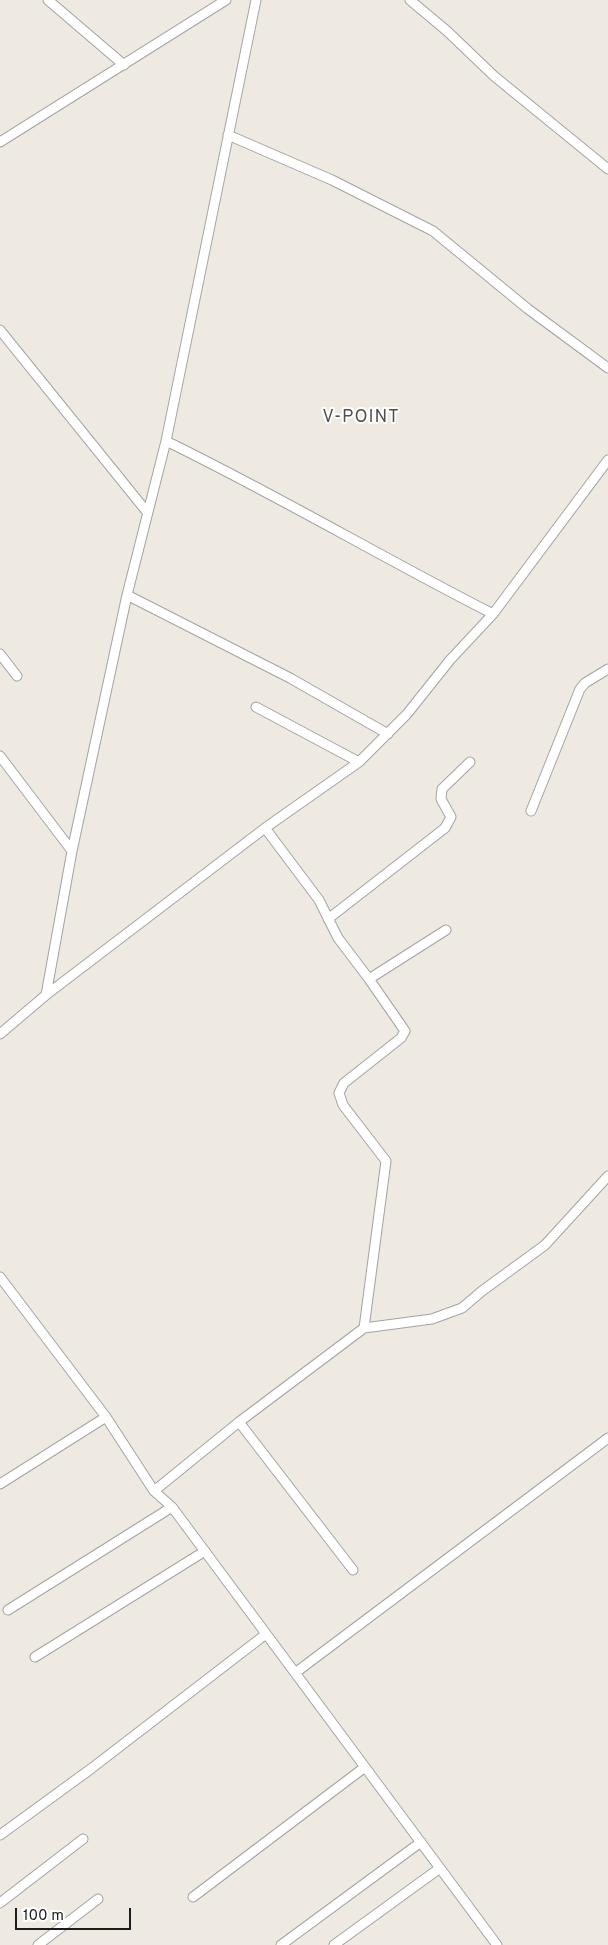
<!DOCTYPE html>
<style>
body{margin:0}
#map{position:relative;width:608px;height:1945px;overflow:hidden;background:#eeeae1;font-family:Overpass,sans-serif}
canvas{display:block}
.scale{position:absolute;left:15px;top:1908px;width:116px;height:22px;box-sizing:border-box;border:2px solid #1c1c1c;border-top:0;padding-left:6px;font-size:15px;line-height:18px;white-space:nowrap;color:#1c1c1c;-webkit-text-stroke:4px #fff;paint-order:stroke}
</style>
<div id="map">
<canvas width="608" height="1945"></canvas>
<div class="scale">100 m</div>
</div>
<script>
const ctx = document.querySelector('canvas').getContext('2d');
ctx.lineJoin = 'round';
function strokePath(path, color, width, dash) {
  ctx.strokeStyle = color;
  ctx.lineWidth = width;
  ctx.lineCap = dash ? 'butt' : 'round';
  ctx.setLineDash(dash || []);
  ctx.stroke(path);
}
function label(font, color, halo, rows, align = 'center') {
  ctx.font = font + ' Overpass,sans-serif';
  ctx.lineWidth = 4;
  ctx.setLineDash([]);
  ctx.textBaseline = 'middle';
  ctx.strokeStyle = halo;
  ctx.fillStyle = color;
  for (const [text, x, y, turn = 0] of rows) {
    ctx.save();
    ctx.translate(x, y);
    ctx.rotate((+turn || 0) * Math.PI / 180);
    ctx.textAlign = isNaN(turn) ? turn : align;
    if (halo) ctx.strokeText(text, 0, 0);
    ctx.fillText(text, 0, 0);
    ctx.restore();
  }
}
const street = new Path2D(`
 M48,0L124,65
 M410,0L447,31L494,76L608,169
 M228,135L332,180L433,231L528,309L608,368
 M0,142L226,0
 M0,330L147,512
 M166,441C277,495 383,558 493,614
 M127,595L290,678L388,734
 M0,654L17,676
 M256,707L359,762
 M0,756L72,851
 M531,811L580,689L585,683L608,669
 M265,828L319,900L338,938L369,979L446,930
 M328,919L445,828L451,817L441,799L442,789L470,762
 M46,995L72,851L127,595L166,441L256,0
 M0,1034L46,995L265,828L359,762L407,714L450,660L493,614L608,460
 M0,1277L106,1417L154,1491L172,1507L497,1945
 M364,1328L386,1161L343,1105L339,1093L344,1083L401,1038L405,1031L369,979
 M239,1422L353,1570
 M0,1484L106,1417
 M154,1491L239,1422L364,1328L432,1319L462,1308L482,1291L545,1245L608,1176
 M8,1610L172,1507
 M35,1657L205,1551
 M295,1673L608,1438
 M0,1835L92,1768L266,1634
 M193,1897L365,1767
 M0,1903L83,1839
 M38,1945L98,1899
 M281,1945L421,1842
 M334,1945L440,1868`);
strokePath(street, '#a3a3a3', 11);
strokePath(street, '#fff', 9);
ctx.letterSpacing = '1px';
label('18px', '#4f4f4f', '#fff', [
 ["V-POINT",361,418]
]);
ctx.letterSpacing = '0px';
</script>
